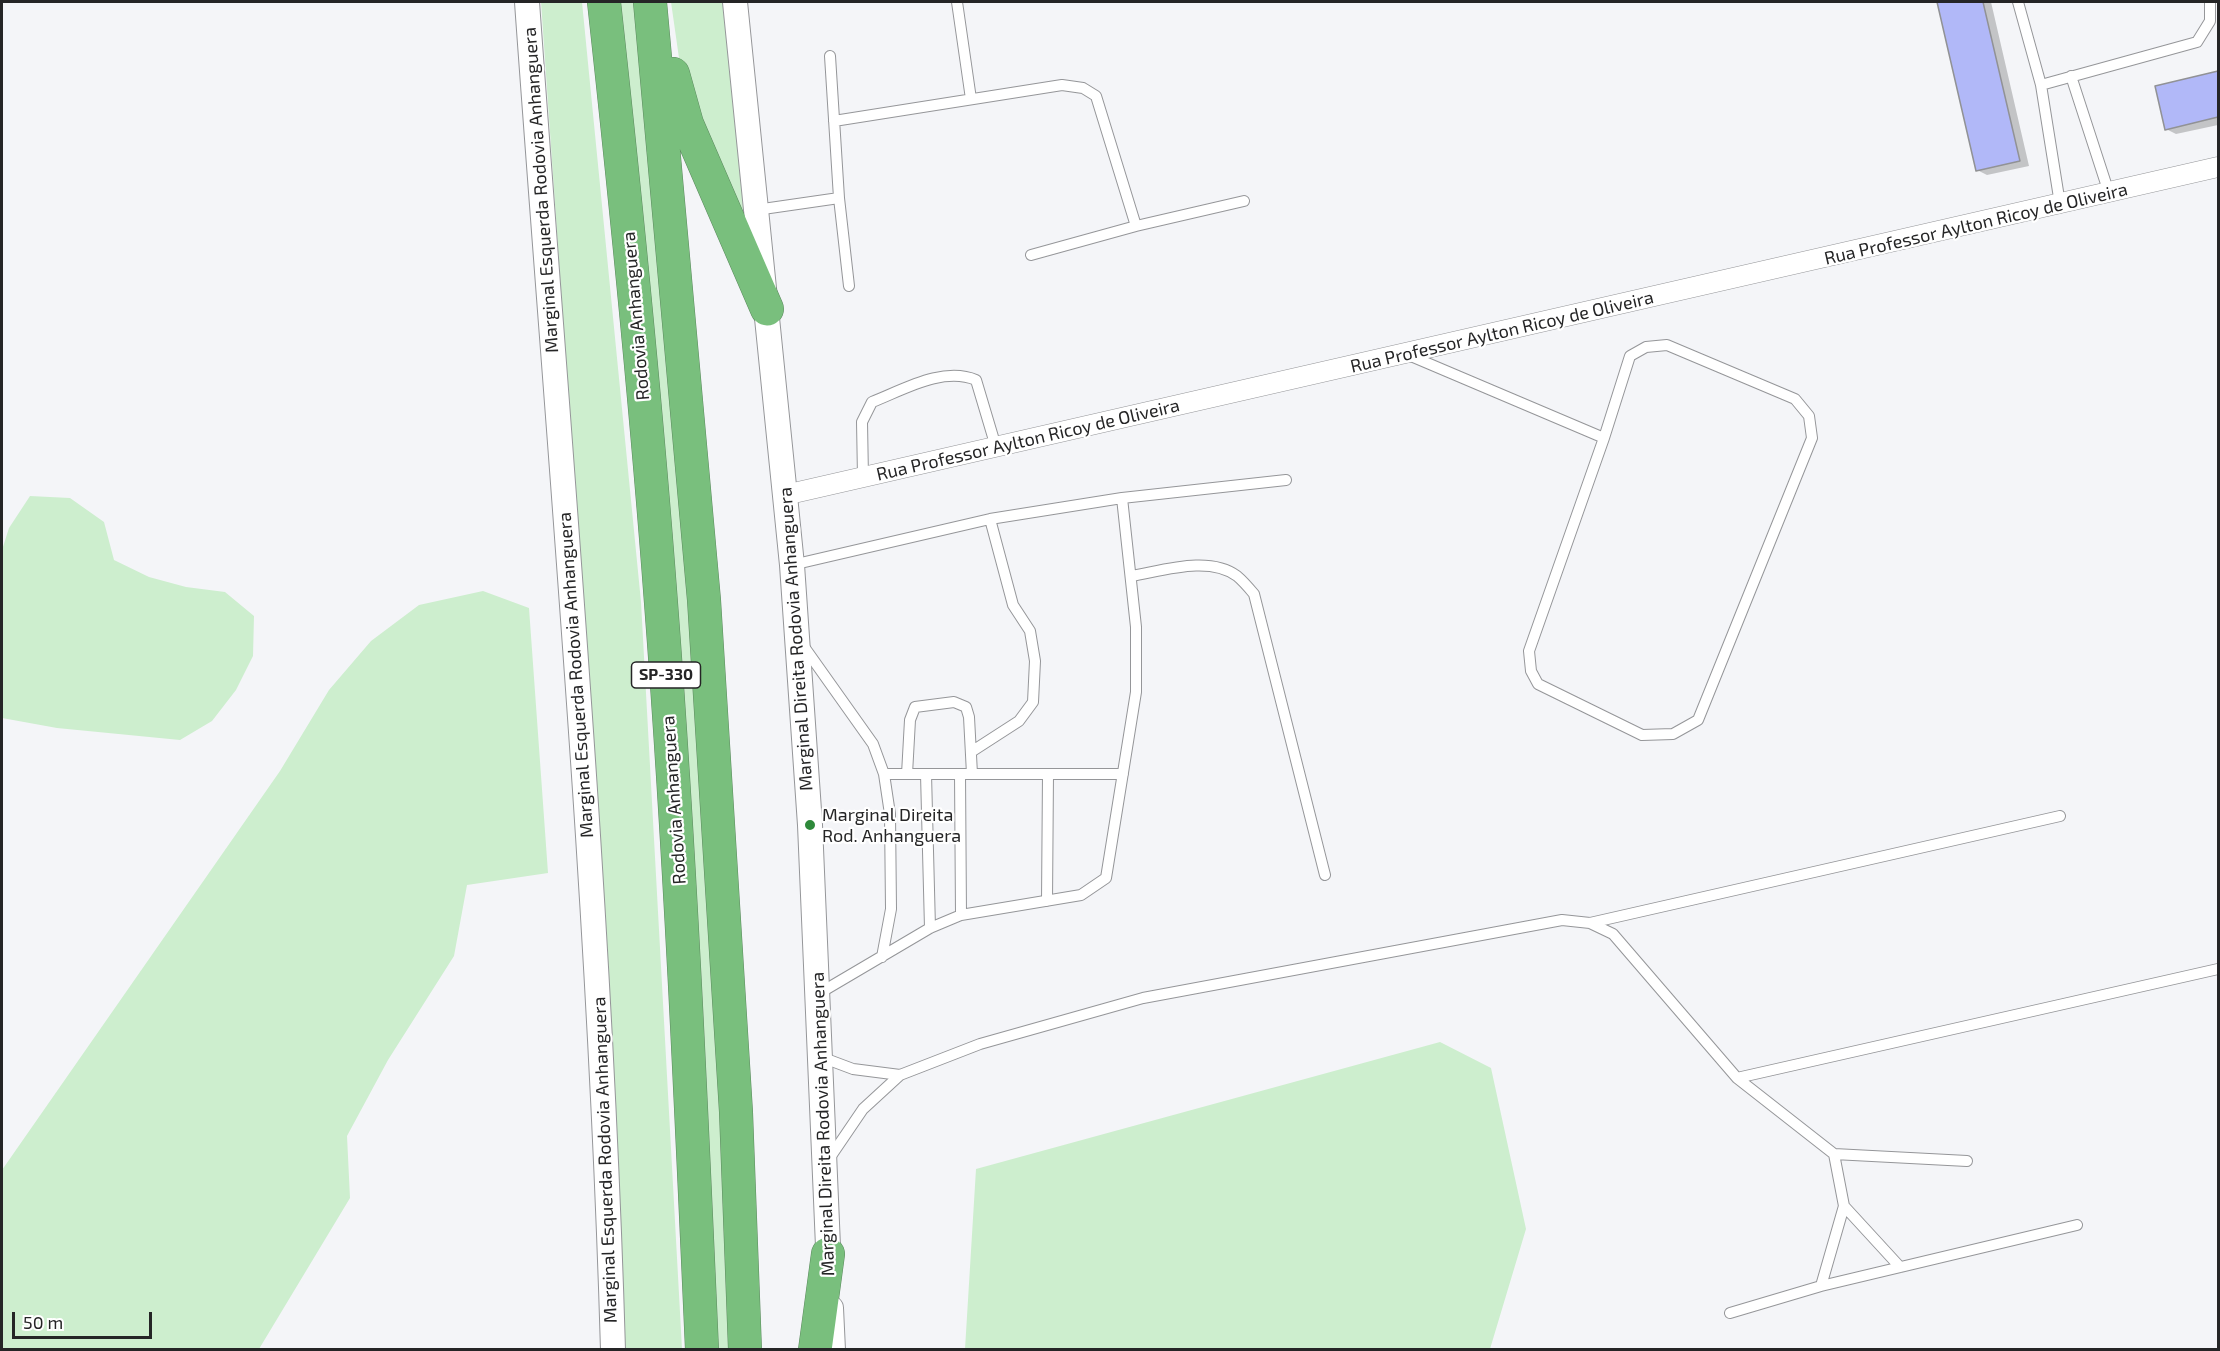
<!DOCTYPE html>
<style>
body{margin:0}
#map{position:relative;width:2220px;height:1351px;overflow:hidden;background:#f4f5f8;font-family:"Exo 2",sans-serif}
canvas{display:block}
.frame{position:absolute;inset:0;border:3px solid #252526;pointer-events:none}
.scale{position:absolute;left:12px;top:1312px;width:140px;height:27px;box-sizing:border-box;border:3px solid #252526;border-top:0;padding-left:8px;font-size:18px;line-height:21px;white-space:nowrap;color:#252526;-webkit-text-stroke:4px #fff;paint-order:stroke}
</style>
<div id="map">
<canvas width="2220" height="1351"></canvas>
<div class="frame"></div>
<div class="scale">50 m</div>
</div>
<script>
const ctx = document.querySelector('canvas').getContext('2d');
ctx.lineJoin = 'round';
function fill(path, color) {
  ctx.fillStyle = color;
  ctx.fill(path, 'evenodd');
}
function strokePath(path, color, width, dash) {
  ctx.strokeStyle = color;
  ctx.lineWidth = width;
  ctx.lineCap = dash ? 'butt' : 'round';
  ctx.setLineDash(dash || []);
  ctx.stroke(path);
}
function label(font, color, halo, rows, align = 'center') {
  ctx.font = font + ' "Exo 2",sans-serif';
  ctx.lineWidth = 4.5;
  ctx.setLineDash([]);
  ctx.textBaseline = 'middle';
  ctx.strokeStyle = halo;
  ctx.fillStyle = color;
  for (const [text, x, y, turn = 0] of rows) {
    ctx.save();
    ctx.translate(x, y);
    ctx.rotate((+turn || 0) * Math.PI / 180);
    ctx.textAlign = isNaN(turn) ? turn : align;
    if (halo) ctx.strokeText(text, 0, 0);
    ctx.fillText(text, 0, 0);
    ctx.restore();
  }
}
fill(new Path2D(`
 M541,2H582L641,602L682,1349H625L604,912Z
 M617,2H638L686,494L734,1349H717Z
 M671,2H726L751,237L682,79Z
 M30,496L70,498L104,522L114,560L149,577L186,587L225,592L254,616L253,656L236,690L212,721L180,740L57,728L2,718V550L9,528Z
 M483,591L529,608L548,873L467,885L454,956L388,1060L347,1136L350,1198L259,1349H2V1170L280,771L329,690L371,641L419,605Z
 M1440,1042L1491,1068L1526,1229L1490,1349H965L976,1169Z`), '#cdeece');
fill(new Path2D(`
 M1938,2H1991L2029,166L1987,175L1977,170Z
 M2218,73V125L2176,134L2166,129L2156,87Z`), '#0003');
const building = new Path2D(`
 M1937,2H1983L2020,161L1976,171Z
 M2218,71V117L2165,130L2155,86Z`);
fill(building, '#b1b8f8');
strokePath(building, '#919295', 1.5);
const service = new Path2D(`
 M957,2L971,99
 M2018,2L2041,85L2060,204
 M830,56L839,198
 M2071,76L2109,193
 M2041,85L2197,42L2210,21V2
 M834,121L1062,85L1083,88L1096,96L1136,226L1244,201
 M756,210L839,198L849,286
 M1031,255L1136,226
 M1667,345L1795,399L1809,416L1812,438L1698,720L1673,734L1642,735L1538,684L1531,671L1529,651L1604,438L1630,356L1646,347Z
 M1406,354L1604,438
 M863,477L862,422L872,402C903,390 943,366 976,380L996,447
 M1122,498L1286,480
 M792,565L990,519L1122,498L1136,627V692L1106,878L1081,895L961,915L930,928L818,994
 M1131,576C1162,571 1209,555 1237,576C1243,581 1249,588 1254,594L1325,875
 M802,644L873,744L884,774L890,814L891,909L882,957
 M971,752L1019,721L1033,702L1035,661L1030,631L1013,605L990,519
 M884,774H1123
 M907,774L910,720L915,707L954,702L966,707L969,717L972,774
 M926,774L930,928
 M960,774L961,915
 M1047,901L1048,774
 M1590,923L2060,816
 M821,1057L853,1069L900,1075
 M1737,1078L2218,969
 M1834,1154L1844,1206L1821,1286L2077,1225
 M829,1159L863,1109L900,1075L980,1044L1143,998L1562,920L1590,923L1613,934L1737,1078L1834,1154L1967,1161
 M1844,1206L1900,1267
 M1730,1313L1821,1286`);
const minor = new Path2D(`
 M785,495L2218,167`);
const tertiary = new Path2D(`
 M527,2C559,450 600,900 613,1350
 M735,2L792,565L810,825L829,1270
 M831,1308L833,1350`);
const motorway = new Path2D(`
 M604,2C626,202 646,402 661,603C680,852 691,1101 702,1350
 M650,2L704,600L736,1112L745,1350
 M673,74L687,124L767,309
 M815,1350L828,1254`);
strokePath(service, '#959699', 12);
strokePath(minor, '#959699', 21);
strokePath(tertiary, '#959699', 26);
strokePath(motorway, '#5c895f', 34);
strokePath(service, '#fff', 10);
strokePath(minor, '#fff', 20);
strokePath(tertiary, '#fff', 24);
strokePath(motorway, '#79bf7d', 33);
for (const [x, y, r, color] of [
 [810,825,6,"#2e893a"]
]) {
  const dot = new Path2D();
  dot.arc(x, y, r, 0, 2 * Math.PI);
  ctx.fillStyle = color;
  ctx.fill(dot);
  strokePath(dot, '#fff', 2);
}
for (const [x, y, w] of [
 [666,675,69]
]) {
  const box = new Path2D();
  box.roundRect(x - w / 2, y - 13, w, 26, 4.5);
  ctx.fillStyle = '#fff';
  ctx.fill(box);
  strokePath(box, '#252526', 1.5);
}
label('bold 16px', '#252526', null, [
 ["SP-330",666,675]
]);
label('18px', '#252526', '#fff', [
 ["Marginal Esquerda Rodovia Anhanguera",541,190,-94],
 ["Rua Professor Aylton Ricoy de Oliveira",1976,224,-13],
 ["Rodovia Anhanguera",636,316,-95],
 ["Rua Professor Aylton Ricoy de Oliveira",1502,332,-13],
 ["Rua Professor Aylton Ricoy de Oliveira",1028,440,-13],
 ["Marginal Direita Rodovia Anhanguera",796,639,-94],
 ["Marginal Esquerda Rodovia Anhanguera",576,675,-94],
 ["Rodovia Anhanguera",674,800,-94],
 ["Marginal Direita Rodovia Anhanguera",823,1124,-92],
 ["Marginal Esquerda Rodovia Anhanguera",605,1160,-92]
]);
label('18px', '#252526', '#fff', [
 ["Marginal Direita",822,815],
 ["Rod. Anhanguera",822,836]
], 'left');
</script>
